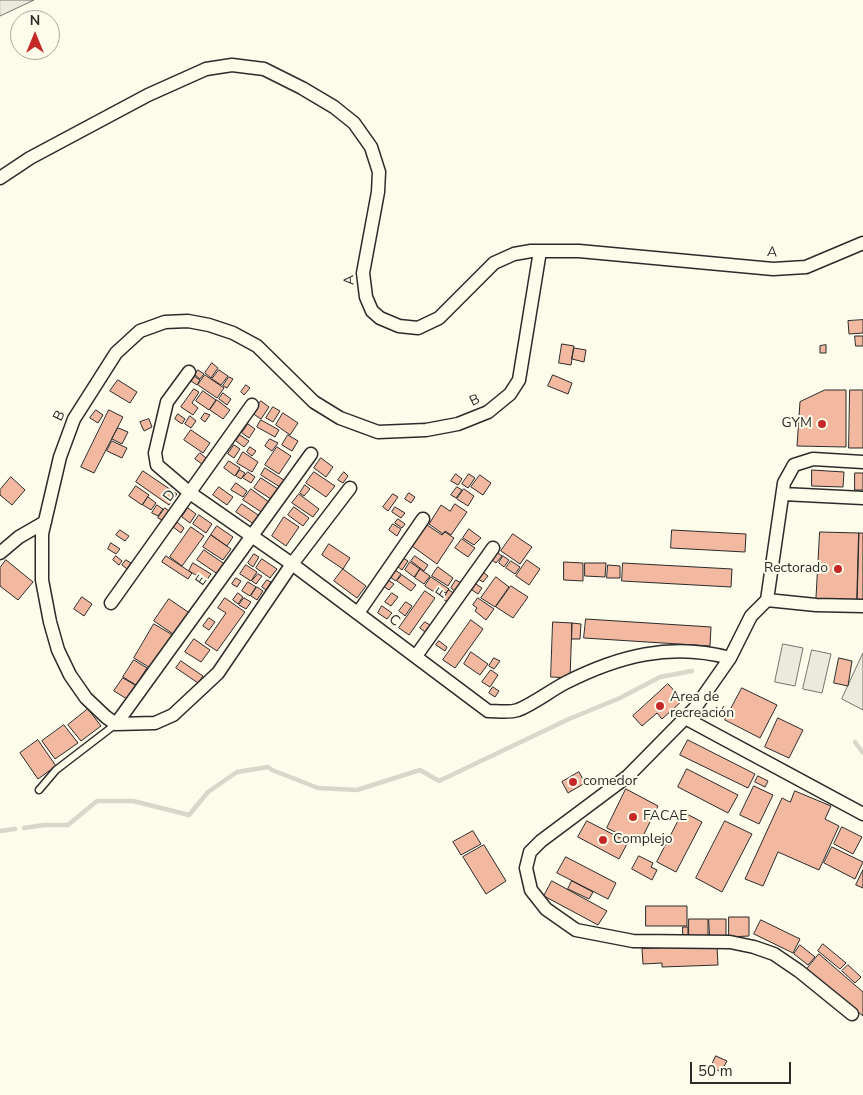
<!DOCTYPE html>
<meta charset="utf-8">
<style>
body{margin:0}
#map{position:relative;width:863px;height:1095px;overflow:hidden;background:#fdfbea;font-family:"Nunito Sans",sans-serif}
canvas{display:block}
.north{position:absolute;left:10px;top:10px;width:50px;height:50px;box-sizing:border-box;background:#fdfbea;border:1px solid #a9a89e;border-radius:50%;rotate:0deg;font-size:14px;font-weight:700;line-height:20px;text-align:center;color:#2b2b2b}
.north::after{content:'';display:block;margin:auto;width:18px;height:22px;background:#c62828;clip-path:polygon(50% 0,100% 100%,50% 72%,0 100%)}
.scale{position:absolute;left:690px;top:1062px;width:101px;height:22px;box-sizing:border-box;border:2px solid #2b2b2b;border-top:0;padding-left:6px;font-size:15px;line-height:18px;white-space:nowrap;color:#2b2b2b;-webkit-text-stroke:4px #fdfbea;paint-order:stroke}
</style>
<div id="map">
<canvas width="863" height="1095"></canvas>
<div class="north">N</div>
<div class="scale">50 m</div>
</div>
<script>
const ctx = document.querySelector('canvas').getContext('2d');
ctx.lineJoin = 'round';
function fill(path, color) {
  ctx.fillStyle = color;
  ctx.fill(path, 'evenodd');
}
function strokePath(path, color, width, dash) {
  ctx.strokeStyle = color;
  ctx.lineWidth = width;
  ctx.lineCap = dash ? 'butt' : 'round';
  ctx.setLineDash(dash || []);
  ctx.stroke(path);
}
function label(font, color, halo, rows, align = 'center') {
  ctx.font = font + ' "Nunito Sans",sans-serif';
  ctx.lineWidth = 4;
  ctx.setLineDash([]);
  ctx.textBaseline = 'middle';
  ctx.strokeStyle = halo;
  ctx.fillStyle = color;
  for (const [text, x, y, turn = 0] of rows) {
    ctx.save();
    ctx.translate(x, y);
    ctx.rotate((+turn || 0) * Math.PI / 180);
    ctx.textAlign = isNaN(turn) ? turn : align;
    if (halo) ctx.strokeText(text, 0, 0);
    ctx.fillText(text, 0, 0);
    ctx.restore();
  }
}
const green = new Path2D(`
 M0,0H34L0,16Z
 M783,644L803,648L795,686L775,682Z
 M812,650L831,654L822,693L803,689Z
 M863,653V710L842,699Z`);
fill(green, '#ecebdb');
strokePath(green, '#74746e', 1);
strokePath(new Path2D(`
 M855,742L863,753
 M24,828L44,825H68L97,801H133L189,815L208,792L237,772L268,767L272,770L318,788L357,790L420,770L439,781L569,719L620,698L660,677L692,671
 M0,831L15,829`), '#d8d7c9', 4.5);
const building = new Path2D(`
 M863,320V333L849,334L848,321Z
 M855,336H863V346H856Z
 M562,344L574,346L571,365L559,363Z
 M826,345V353H820V346Z
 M574,348L586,350L584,362L572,359Z
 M212,363L218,368L211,378L205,373Z
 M198,370L204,374L200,379L195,375Z
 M219,370L228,376L221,385L212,379Z
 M205,375L224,388L217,398L198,385Z
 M553,375L572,383L568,394L548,386Z
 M194,376L200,380L197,385L191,381Z
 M229,377L233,379L227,388L223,386Z
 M118,380L137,392L130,403L110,391Z
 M246,385L250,388L244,395L241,392Z
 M194,389L199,392L192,403L198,408L193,415L181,407Z
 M825,390H846V447L797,446L800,402Z
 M850,390H863V448H849Z
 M203,391L216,400L209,410L196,401Z
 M223,393L231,399L227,405L219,399Z
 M217,400L230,410L223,419L210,410Z
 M261,401L269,407L261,419L252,413Z
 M273,407L280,411L273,422L266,418Z
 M96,410L103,415L98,423L90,418Z
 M109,410L123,417L94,473L81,467Z
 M205,413L210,415L205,422L201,419Z
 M283,413L298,423L290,435L276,425Z
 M178,414L185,419L182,424L175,419Z
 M190,416L196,421L191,428L185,424Z
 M149,419L152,427L144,431L140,422Z
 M261,420L279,430L275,437L257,427Z
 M248,424L255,429L249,438L242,433Z
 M118,428L128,432L122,444L112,439Z
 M191,430L210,443L203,453L184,440Z
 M240,435L249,441L244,447L236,441Z
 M288,435L298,441L292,451L282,445Z
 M270,439L278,443L272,451L265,446Z
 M112,441L127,448L122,458L107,451Z
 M234,445L240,449L234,458L228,454Z
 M250,447L256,451L252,456L247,452Z
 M277,447L291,456L279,474L265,465Z
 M243,452L258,462L252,472L237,463Z
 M200,453L206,458L202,464L195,459Z
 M321,458L333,467L326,477L314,468Z
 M229,461L240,468L235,476L224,468Z
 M265,468L287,482L283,489L261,475Z
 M240,470L245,473L241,479L236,476Z
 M812,470L844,472L843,487L812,486Z
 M143,471L177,494L169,505L136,482Z
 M248,472L255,477L251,483L243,478Z
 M314,472L335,486L326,497L306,483Z
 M344,472L348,476L343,483L338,480Z
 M855,473H863V490H855Z
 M456,474L462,479L458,485L451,481Z
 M469,474L475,478L468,488L462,484Z
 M480,475L491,483L483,495L471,487Z
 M11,477L25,490L12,505L0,495V490Z
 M261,478L281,491L274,501L254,488Z
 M236,483L247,491L243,497L231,490Z
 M305,485L310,489L304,496L300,493Z
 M136,486L149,495L142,505L129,496Z
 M219,487L233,497L227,505L213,495Z
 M457,487L462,490L456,498L451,495Z
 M251,489L273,505L266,515L243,500Z
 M464,489L474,496L468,506L457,499Z
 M409,493L415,497L411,503L405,499Z
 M299,494L319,509L313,517L292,503Z
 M393,494L398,497L388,511L383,507Z
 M148,497L156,503L151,510L143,505Z
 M242,504L261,517L255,525L236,512Z
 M455,504L467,512L451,535L445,531L443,534L429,524L441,505L450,511Z
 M157,505L163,509L158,516L152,513Z
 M294,507L309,518L303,526L288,515Z
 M395,507L405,513L401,518L392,512Z
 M165,508L169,511L162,520L158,518Z
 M188,508L196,514L190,523L182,517Z
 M199,515L212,524L206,533L193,524Z
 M284,517L299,527L286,546L272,536Z
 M398,519L405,524L402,528L395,523Z
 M177,522L184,528L181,533L173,527Z
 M393,524L401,529L397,536L389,530Z
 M427,525L442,535L445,532L454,538L437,564L412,546Z
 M217,526L233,537L227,546L211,535Z
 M191,527L204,536L182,566L170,557Z
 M469,529L481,538L474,545L463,538Z
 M120,530L129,536L125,541L116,535Z
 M672,530L746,534L745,552L671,548Z
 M820,532L859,533L857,605H816Z
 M859,533H863V606L857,605Z
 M513,534L532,547L520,564L501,551Z
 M211,535L231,549L223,560L203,547Z
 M462,539L475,548L468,557L455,548Z
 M111,543L120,549L116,554L108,549Z
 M329,544L350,558L343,569L322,555Z
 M204,550L229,567L222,577L197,560Z
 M498,553L502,556L496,563L492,560Z
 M254,554L259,557L253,567L248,563Z
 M116,556L122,561L119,565L113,560Z
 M166,556L192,573L188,579L162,562Z
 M415,556L428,565L424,571L411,561Z
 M503,556L509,560L504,567L499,563Z
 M403,558L408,561L402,570L397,566Z
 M262,559L277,569L270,578L256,568Z
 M6,560L33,582L18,600L0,586V568Z
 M126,560L131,563L127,569L122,565Z
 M527,560L540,569L529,585L516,576Z
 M511,561L520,567L515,574L506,568Z
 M410,562L420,569L414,577L405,570Z
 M564,562L583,563V581L564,580Z
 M193,563L211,574L206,581L189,571Z
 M585,563H606L605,577L585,576Z
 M623,563L732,569L731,587L622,581Z
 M246,565L257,572L251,581L240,574Z
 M608,565L620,566V578H607Z
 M438,567L453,578L448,586L432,576Z
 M343,569L366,586L357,598L334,581Z
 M420,569L430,576L424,584L415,578Z
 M395,570L401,574L396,581L390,577Z
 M483,572L488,576L483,582L478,579Z
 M258,574L262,576L256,584L252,581Z
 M402,575L416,585L411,591L397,581Z
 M431,577L449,589L446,593L442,591L439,595L425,586Z
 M496,577L509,587L495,607L481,598Z
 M236,578L241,581L237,587L232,584Z
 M267,580L271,582L266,590L262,587Z
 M388,580L394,584L389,590L383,586Z
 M456,580L461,583L456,592L451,588Z
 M248,582L256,587L250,596L242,591Z
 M476,584L482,588L478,594L472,590Z
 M511,586L528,597L513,618L496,607Z
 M257,587L263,591L257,600L251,596Z
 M449,590L455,594L449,603L443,599Z
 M425,591L435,598L409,635L399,628Z
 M238,593L243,597L238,604L233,600Z
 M392,593L398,597L391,606L385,602Z
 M82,597L92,604L84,616L74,609Z
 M225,598L245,612L217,651L205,643L226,613L218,608Z
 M244,598L251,602L246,609L239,605Z
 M478,598L494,609L486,620L475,611L477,608L473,605Z
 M169,599L191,614L176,636L154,621Z
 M406,602L412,606L405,616L399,611Z
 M382,606L392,613L387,619L378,613Z
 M209,618L215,622L209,630L203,626Z
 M586,619L711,627L710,646L584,638Z
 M471,620L483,629L455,668L443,660Z
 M425,622L430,625L425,632L420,628Z
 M553,622L572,623L570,678L551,677Z
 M572,623L581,624L580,639H572Z
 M154,624L176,637L155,671L134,658Z
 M194,639L210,650L201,662L185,652Z
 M439,641L447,647L445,651L436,645Z
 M471,652L488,664L480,675L464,664Z
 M494,658L500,661L494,669L489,666Z
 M839,658L852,661L848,686L834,683Z
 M134,660L147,668L136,685L123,677Z
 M181,661L203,676L198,683L176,668Z
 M491,670L498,675L490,687L482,682Z
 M123,678L140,688L135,696L130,693L127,699L114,691Z
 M668,684L683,700L662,719L657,713L642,726L633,716Z
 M493,687L499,691L495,697L489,693Z
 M742,688L777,705L760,738L725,720Z
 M88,709L101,726L81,741L68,725Z
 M778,718L803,730L789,758L765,747Z
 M64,725L78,743L55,759L42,741Z
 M38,740L56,766L38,779L20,753Z
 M688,740L755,774L748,788L680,755Z
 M687,769L738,795L728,813L678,787Z
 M579,772L585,783L568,793L562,782Z
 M758,776L768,781L765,787L755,782Z
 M754,786L773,795L759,824L740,815Z
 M626,789L658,806L639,844L607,828Z
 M795,791L831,806L825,819L839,826L819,870L778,852L763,886L745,879L782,798L790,802Z
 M683,812L702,822L676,872L657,862Z
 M587,821L628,842L619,859L578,837Z
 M725,821L752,834L722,892L696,878Z
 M842,827L862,837L853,854L834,844Z
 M473,831L481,844L461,855L453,842Z
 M484,845L506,881L486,894L463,857Z
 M832,847L863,862L855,879L824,863Z
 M639,856L653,863L651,867L657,870L652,880L632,869Z
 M566,857L616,883L608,899L557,873Z
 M863,870V888L856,885Z
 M552,881L607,911L598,925L544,896Z
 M572,881L593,892L589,899L568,889Z
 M646,906H687V926H646Z
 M729,917H749V936L729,937Z
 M689,919H708V936H689Z
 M709,919H726V936H710Z
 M761,920L800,939L793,953L754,934Z
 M683,927H688V936H683Z
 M823,944L846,963L840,969L818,951Z
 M800,945L815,957L808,965L794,954Z
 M717,946L718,965L662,967V963L643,964L642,949Z
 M819,954L863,992V1016L807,969Z
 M848,965L861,977L855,983L842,971Z
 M716,1056L727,1061L721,1072L711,1067Z`);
fill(building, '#f2b8a0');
strokePath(building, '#2b2b2b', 1);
const lane = new Path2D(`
 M39,790L56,770L116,724`);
const street = new Path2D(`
 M0,178L30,158L148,95L206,69L232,65L264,69L302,88L334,107L354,123L371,147L379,172L378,192L363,273L366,297L372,311L380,318L399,326L418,328L439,318L494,263L514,254L531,251H579L773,269L806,267L863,243
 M189,372L167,402L155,453L157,465L190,493L292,564L488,711C497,711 509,713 518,710C533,704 550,691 565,683C618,656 671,642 730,658
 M350,488L292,564L218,673L173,715L155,723L116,724L106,717L86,698L70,675L58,650L50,622L42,580V534L60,457L74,419L116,353L140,331L165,322L188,321L209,325L233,333L257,346L314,402L340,418L378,432L426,430L458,424L488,412L510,394L519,380L540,251
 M783,494L863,498
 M0,553L19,537L45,522
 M767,600L816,605L863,606
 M111,603L252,405
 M358,613L423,519
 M416,656L493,548
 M685,718L863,814
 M116,724L311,454
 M852,1014L799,971L774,954L754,947L730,942L633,941L576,930L546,909L531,890L526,868L530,852L541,841L628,776L695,708L730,658L751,616L767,600L784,483L794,465L813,459L863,462`);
strokePath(lane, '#2b2b2b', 9);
strokePath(street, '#2b2b2b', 15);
strokePath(lane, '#fdfbea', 6);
strokePath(street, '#fdfbea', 12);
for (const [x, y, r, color] of [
 [822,424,5,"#c62828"],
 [838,569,5,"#c62828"],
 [660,706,5,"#c62828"],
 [573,782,5,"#c62828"],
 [633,817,5,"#c62828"],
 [603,840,5,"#c62828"]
]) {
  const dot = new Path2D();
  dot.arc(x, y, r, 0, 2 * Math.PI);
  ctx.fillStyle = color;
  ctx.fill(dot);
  strokePath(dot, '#fdfbea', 2);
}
label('14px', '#2b2b2b', '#fdfbea', [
 ["A",772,253,3],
 ["A",350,280,-92],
 ["B",475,401,-26],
 ["B",60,416,-65],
 ["D",170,496,-54],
 ["E",202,581,-54],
 ["F",442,594,-55],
 ["C",394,621,37]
]);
label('14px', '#2b2b2b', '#fdfbea', [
 ["GYM",812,424,"right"],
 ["Rectorado",828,569,"right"],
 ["Area de",670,698],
 ["recreación",670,714],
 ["comedor",583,782],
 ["FACAE",643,817],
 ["Complejo",613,840]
], 'left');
</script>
